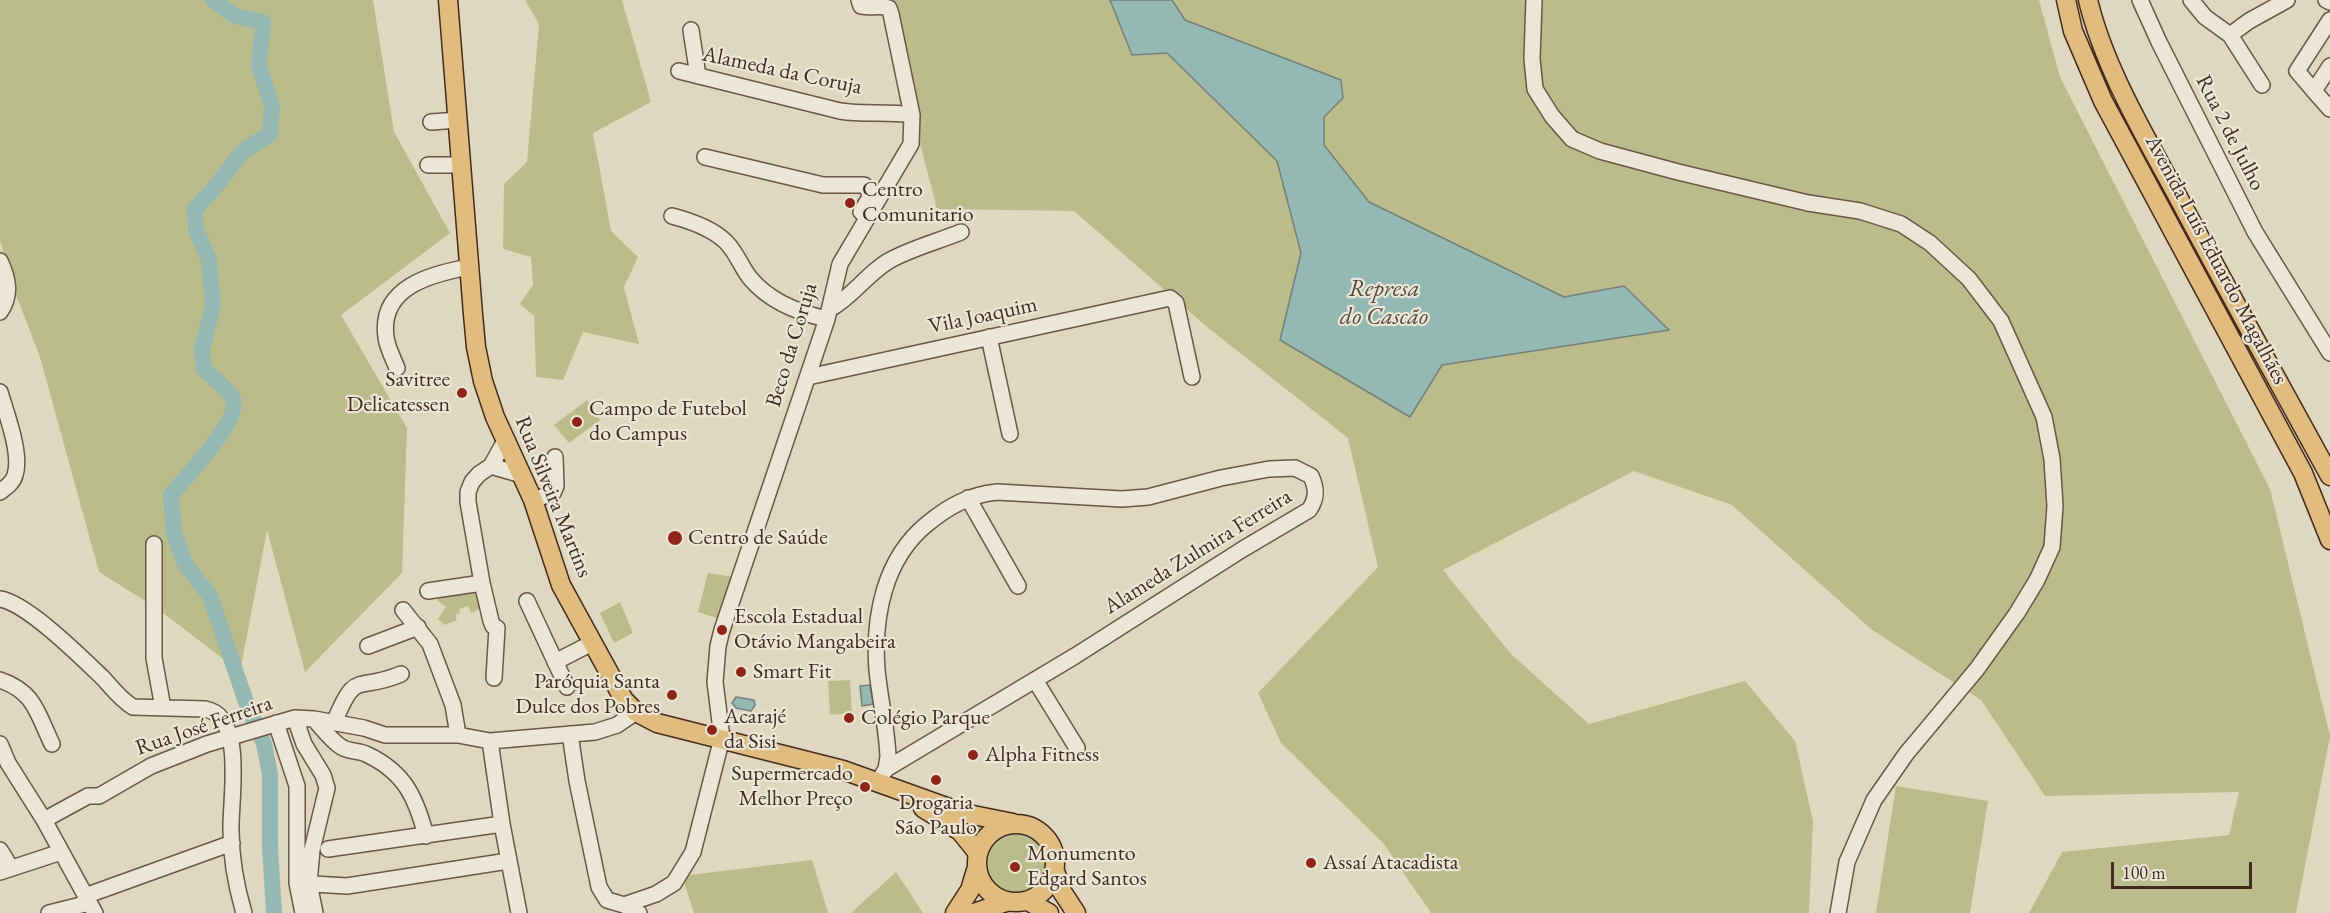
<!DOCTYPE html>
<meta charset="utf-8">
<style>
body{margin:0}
#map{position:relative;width:2330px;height:913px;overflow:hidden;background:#e0d8be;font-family:"EB Garamond",serif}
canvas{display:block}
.scale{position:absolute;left:2111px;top:862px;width:141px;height:27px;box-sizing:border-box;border:3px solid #442a1f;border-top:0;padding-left:8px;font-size:18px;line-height:21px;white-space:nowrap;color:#442a1f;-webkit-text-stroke:4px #ebe6d5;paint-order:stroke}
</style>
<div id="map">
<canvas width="2330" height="913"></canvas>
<div class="scale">100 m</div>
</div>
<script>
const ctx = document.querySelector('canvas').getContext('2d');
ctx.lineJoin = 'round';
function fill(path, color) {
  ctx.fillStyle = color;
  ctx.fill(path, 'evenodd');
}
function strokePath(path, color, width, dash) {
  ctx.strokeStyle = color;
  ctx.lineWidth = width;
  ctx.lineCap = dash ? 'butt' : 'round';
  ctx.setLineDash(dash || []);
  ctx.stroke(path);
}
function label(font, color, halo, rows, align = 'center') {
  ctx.font = font + ' "EB Garamond",serif';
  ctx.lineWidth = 4.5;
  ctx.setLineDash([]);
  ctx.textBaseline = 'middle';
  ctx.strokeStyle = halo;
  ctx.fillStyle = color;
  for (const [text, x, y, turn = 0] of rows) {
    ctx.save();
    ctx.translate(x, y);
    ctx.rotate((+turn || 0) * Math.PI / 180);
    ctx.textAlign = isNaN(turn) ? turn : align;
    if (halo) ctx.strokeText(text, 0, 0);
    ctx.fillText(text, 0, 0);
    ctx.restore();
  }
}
fill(new Path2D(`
 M0,0H373L394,132L450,233L341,315L407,428L402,573L305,672L267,530L240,672L158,609L99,572L40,357L16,295L0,240Z
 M525,0H622L651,102L593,133L611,231L638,257L624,287L639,344L583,332L563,380L536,377L534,316L520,304L533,285L531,257L503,249L504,184L527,162L539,24Z
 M883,0H1110L1132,55L1167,52L1277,161L1301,253L1280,340L1442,365L1668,330L1624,286L1565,297L1369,202L1324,145V117L1343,98L1341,80L1185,20L1172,0H2039L2060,77L2270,489L2330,736L2296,913H2029L2062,852L2229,835L2239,792L2045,796L1981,700L1872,630L1732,505L1634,471L1443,570L1511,654L1589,724L1745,681L1795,741L1813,821L1809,913H1431L1383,843L1281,743L1258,693L1378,567L1348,438L1207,327L1074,211L937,209Z
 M587,400L600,420L569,443L554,425Z
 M708,573L733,577L720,619L698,612Z
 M478,590L484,607L471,613L468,606L459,609L460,613L455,615L457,620L445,625L438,619L446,607L437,600L439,594Z
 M620,602L633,633L614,643L600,613Z
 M850,680L852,713L830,715L828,681Z
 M1896,786L1988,801L1970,913H1876Z
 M922,802L991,823L976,843Z
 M982 863a33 33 0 1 1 66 0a33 33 0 1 1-66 0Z
 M812,860L828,913H694L682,876Z
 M896,872L923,913H851Z`), '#bbbc8c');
const water = new Path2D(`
 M1110,0H1172L1185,20L1341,80L1343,98L1324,117V145L1369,202L1564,297L1624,286L1669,330L1442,365L1410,417L1280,340L1301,253L1277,161L1167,53L1132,55Z
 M870,685L873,704L862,706L860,686Z
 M736,697L754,700L755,705L751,711L736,708L732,703Z`);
fill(water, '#94b9b3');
strokePath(water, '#748078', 1.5);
strokePath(new Path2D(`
 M213,0L235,16L263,22L259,66L272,106L270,134L242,152L217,185L195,209L196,230L209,260L213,305L202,350L204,369C211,376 230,391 233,399C242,419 184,479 171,495L174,533L185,564L210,596L246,702L264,744L270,774V847L274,913`), '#94b9b3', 16);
const minor = new Path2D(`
 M1534,0L1532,59L1535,89L1552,116L1572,139L1600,151L1678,172L1808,203L1860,211L1901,224L1930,243L1969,279L2001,321L2044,417L2052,459L2055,506L2052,547L2037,580L2017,613L1977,669L1906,754L1874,800L1847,862L1838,913
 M2140,0L2159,42L2255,232L2330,353
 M2191,0L2205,17L2230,35L2262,85
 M2326,0L2330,2
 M691,30L698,76
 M2230,35L2249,21L2287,0
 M2330,66L2314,91L2330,109
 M679,71L840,111C864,115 888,111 912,115
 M2314,91L2297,71L2330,20
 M431,122L458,120
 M705,157L823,185H864L868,188L870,197L861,212
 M428,165H462
 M672,216C691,221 712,228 726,242C737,253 741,267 750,278C769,301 799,313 827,319
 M0,261C8,278 12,295 0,312
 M830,309C852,297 866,275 887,262C906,250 939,241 961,232
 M989,337L1010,434
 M397,368C393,358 387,347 386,337C379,287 431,274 469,267
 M808,377L1170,298L1176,303L1192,377
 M0,392C6,413 22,454 15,475C13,483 6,487 0,492
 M491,466L522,475
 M968,498L1018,586
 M533,500L553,493L556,486L555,457
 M154,544V658L163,708
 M428,591L482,583
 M0,599C27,603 82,658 103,678C112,688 121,700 133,707L205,709C246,716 230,800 231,830C231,858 236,886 244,913
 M527,601L567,687
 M403,610L430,644L453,705L458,735
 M368,646L418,627
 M555,662L592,643
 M494,678L497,628L493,626L491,621L482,583L468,502V492L472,482L479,474L491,466L506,439
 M0,680C35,692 37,713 52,744
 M1035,680L1077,748
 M295,718L304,744L323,775L327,788L312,850L309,883L315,913
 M314,719C322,728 330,739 340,746C347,752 358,750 366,754C405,772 416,798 426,836
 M276,723L297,786V883L303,913
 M334,723C356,668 356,693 401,674
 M570,734L577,781L599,887L607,900L624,905L639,913
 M490,741L502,824L519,913
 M0,744L8,763L44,820L95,913
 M878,782L886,769L888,757C887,728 880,700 877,670C873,617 884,559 927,524C949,506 969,495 997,492L1122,499L1148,497L1221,478L1269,469L1295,468L1311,476C1317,489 1317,499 1309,510L1243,549L1075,656L886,769
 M44,820L88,796H99L151,766L207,744L295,718L314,719L364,728L385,735H458L490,741L595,732L617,725L636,712
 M328,849L502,824
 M0,850L11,868
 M0,872L61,852
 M297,883L347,886L508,861
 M85,896L232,843
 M624,905L656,894L674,883L693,852L722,738L715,682L718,646L722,630L827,319L840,264L911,144L912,115L891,14L889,8C880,5 870,8 861,6L859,0
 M49,913L89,903`);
const major = new Path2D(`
 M448,0L473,314L476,347L483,381L495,417L533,500L561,585L624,700L636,712L657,723L843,770L963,813L1013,823
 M2066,0L2073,31L2103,101L2303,473L2330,540
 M2088,0C2104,67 2144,134 2177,195C2227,289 2279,383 2330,476
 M923,808L960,831L977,852
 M977 863a39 39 0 1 1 78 0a39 39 0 1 1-78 0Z
 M1055,871L1061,890L1076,913
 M1028,901L1049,913
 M955,913L970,890L976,870
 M974,913L1006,902`);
strokePath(minor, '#6b5647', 18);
strokePath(major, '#442a1f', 21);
strokePath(minor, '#ebe6d5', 15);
strokePath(major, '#e0bc7f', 18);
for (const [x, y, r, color] of [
 [850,203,6,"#8f2418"],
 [462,393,6,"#8f2418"],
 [577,422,6,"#8f2418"],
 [675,538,8,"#8f2418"],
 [722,630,6,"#8f2418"],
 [741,672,6,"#8f2418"],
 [672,695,6,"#8f2418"],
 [849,718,6,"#8f2418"],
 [712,730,6,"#8f2418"],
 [973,755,6,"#8f2418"],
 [936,780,6,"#8f2418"],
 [865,787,6,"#8f2418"],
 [1311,863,6,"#8f2418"],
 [1015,867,6,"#8f2418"]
]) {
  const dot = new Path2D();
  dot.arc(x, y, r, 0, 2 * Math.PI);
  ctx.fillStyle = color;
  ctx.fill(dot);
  strokePath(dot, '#ebe6d5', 2);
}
label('22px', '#442a1f', '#ebe6d5', [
 ["Alameda da Coruja",782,71,12],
 ["Rua 2 de Julho",2230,133,63],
 ["Avenida Luís Eduardo Magalhães",2216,260,62],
 ["Vila Joaquim",983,316,-12],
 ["Beco da Coruja",792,345,-73],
 ["Rua Silveira Martins",553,497,68],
 ["Alameda Zulmira Ferreira",1198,552,-32],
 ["Rua José Ferreira",204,726,-19]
]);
label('22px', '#442a1f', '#ebe6d5', [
 ["Centro",862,190],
 ["Comunitario",862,215],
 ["Savitree",450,380,"right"],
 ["Delicatessen",450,405,"right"],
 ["Campo de Futebol",589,409],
 ["do Campus",589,434],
 ["Centro de Saúde",688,538],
 ["Escola Estadual",734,617],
 ["Otávio Mangabeira",734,642],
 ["Smart Fit",753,672],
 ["Paróquia Santa",660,682,"right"],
 ["Dulce dos Pobres",660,707,"right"],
 ["Acarajé",724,717],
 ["da Sisi",724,742],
 ["Colégio Parque",861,718],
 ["Alpha Fitness",985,755],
 ["Supermercado",853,774,"right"],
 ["Melhor Preço",853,799,"right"],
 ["Drogaria",936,803,"center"],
 ["São Paulo",936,828,"center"],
 ["Monumento",1027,854],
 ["Edgard Santos",1027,879],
 ["Assaí Atacadista",1323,863]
], 'left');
label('italic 24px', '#54473d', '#ebe6d5', [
 ["Represa",1384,289],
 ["do Cascão",1384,317]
]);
</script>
